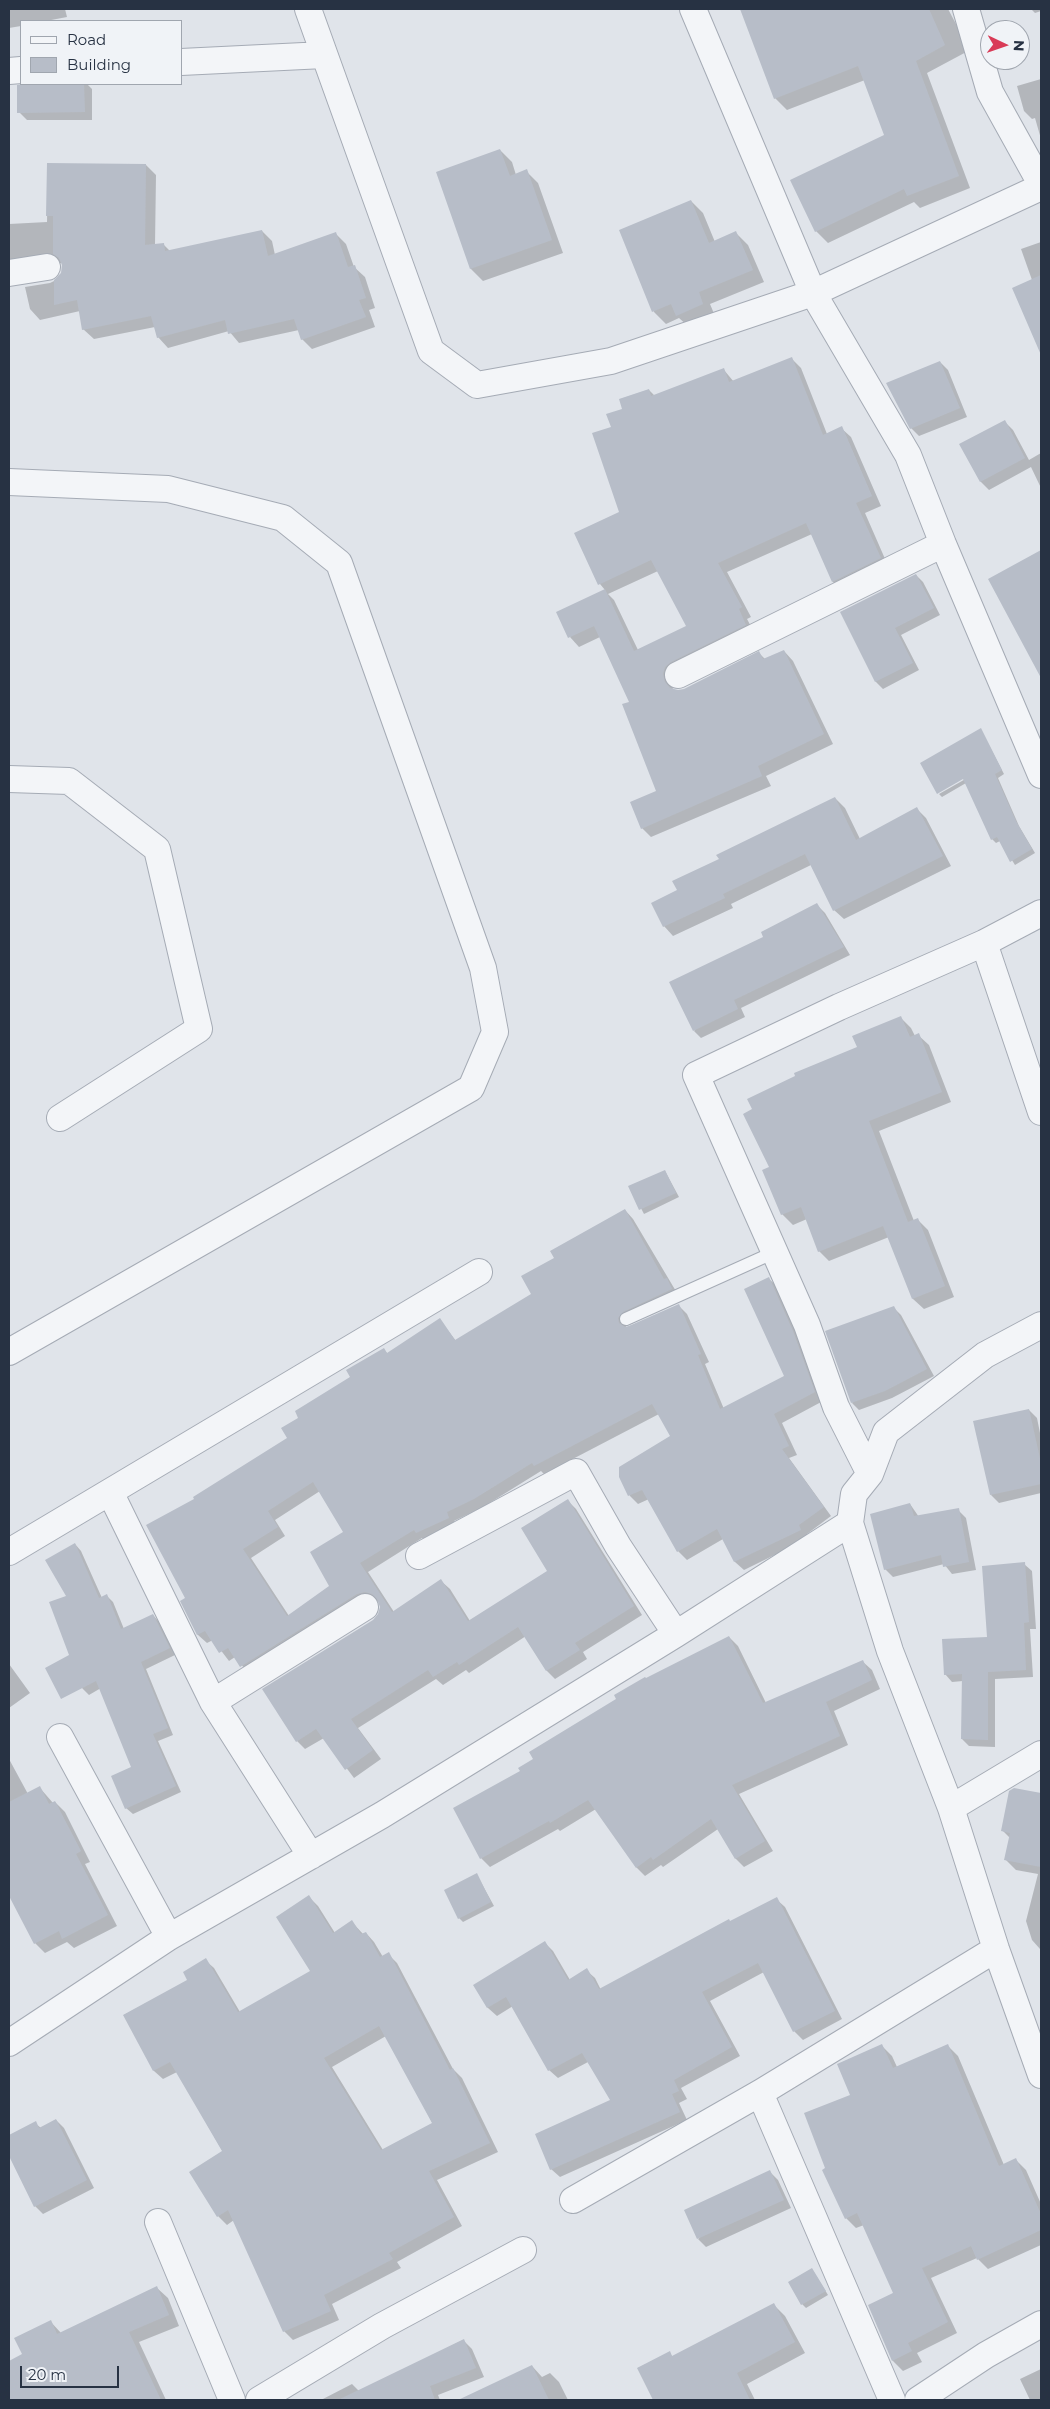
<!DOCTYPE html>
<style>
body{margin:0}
#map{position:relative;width:1050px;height:2409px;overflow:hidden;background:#e0e4ea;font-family:Montserrat,sans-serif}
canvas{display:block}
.frame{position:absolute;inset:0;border:10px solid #273243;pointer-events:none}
.legend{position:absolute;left:20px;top:20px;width:162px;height:65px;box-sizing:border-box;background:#f0f3f7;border:1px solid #a0a6af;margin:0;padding:6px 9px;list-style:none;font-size:15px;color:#273243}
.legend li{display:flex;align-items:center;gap:10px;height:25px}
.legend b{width:25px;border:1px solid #a0a6af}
.north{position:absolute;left:980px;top:20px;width:50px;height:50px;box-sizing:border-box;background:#f0f3f7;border:1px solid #a0a6af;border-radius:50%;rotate:93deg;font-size:14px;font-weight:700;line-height:20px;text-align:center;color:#273243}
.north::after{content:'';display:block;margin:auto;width:18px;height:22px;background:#d93b57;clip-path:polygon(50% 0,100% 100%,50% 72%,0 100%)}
.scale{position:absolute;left:20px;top:2366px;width:99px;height:22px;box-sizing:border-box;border:2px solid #273243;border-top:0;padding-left:6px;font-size:15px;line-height:18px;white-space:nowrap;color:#273243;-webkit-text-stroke:4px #f0f3f7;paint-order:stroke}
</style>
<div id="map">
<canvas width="1050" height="2409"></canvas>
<div class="frame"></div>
<ul class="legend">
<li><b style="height:6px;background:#f3f5f8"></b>Road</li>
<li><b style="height:14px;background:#b7bdc8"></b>Building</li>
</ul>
<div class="north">N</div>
<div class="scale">20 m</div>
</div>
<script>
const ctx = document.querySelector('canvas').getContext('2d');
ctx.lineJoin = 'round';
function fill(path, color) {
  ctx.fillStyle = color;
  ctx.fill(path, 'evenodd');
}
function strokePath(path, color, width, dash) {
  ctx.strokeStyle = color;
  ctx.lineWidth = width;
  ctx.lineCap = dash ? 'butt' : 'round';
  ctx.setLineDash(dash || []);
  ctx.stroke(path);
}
fill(new Path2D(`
 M9,9H65L67,17L46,21H21V26L9,28Z
 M741,9H948L970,50L927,73L970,188L920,208L914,202L828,243L816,231L886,136L865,80L787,110L775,98Z
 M1031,9H1041V11L1035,13Z
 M1041,79V139L1035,118L1032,119L1024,111L1017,86Z
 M29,84H87L92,89V120H27L19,112L18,86Z
 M500,150L512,162L516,175L526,171L538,183L563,253L483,281L471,269L437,173Z
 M48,165H146L156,175L155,245L163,244L170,251L262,231L272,241L275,255L336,234L346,244L354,267L365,277L375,308L369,310L375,327L312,349L302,339L299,330L239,343L229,331L168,348L158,337L155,327L94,339L83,329L80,311L40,320L30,309L25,287L50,283L58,279L62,272V263L9,268V224L47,222Z
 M691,201L703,213L715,242L736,233L748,245L764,282L710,304L715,316L689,327L679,318L666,324L654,312L620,231Z
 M1041,242V339H1040L1032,280L1021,249Z
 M792,359L801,368L827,434L841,428L851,437L881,506L865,513L889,568L842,591L833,582L812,534L727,572L751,617L747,619L755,634L672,684L673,690H685L759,653L766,660L784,651L793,661L833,744L766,776L771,786L651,837L642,828L658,792L631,703L600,637L579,647L570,637L605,590L600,584L576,534L620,513L612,427L623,409L649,390L655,396L724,370L734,382ZM658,571L688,626L638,650L614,600L608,594Z
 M940,362L948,370L967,417L919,436L911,428Z
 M1005,422L1013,430L1029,460L1041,453V488L1031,467L989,490L981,482L961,445Z
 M1037,554L1041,558V659L1037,661Z
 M916,575L923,582L940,615L901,635L919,670L883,689L876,682L841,612Z
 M981,730L1004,774L998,778L1019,826L1035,853L1015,865L1000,841L996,843L992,839L966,783L942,797L939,794L969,777Z
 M835,798L845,808L860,839L917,809L926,818L951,866L844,919L834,910L811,865L731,904L733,908L673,936L664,926L678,891L720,860Z
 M817,905L825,913L850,955L741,1008L745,1017L701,1038L694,1031L765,937Z
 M901,1018L911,1028L915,1036L918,1035L929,1045L951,1102L879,1131L914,1221L917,1219L928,1230L954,1297L924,1309L913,1299L889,1237L829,1261L819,1251L807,1219L793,1225L782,1214L764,1171L771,1168L858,1048Z
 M665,1171L679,1197L644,1214L630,1187Z
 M625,1210L633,1219L680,1298L631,1320L625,1328L679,1306L687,1314L709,1362L705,1364L724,1409L785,1376L769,1279L778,1287L801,1340L823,1401L782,1423L797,1455L789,1458L831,1516L807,1534L809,1538L744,1570L735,1562L723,1539L687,1560L678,1551L649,1499L638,1504L630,1496L620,1477L672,1436L659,1414L544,1474L541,1471L483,1507L454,1521L457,1526L425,1541L422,1538L368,1572L394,1612L441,1581L450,1589L470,1621L549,1571L568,1501L576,1509L642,1615L583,1652L587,1659L555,1679L547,1671L526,1636L469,1673L466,1670L443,1685L436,1679L358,1728L381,1759L354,1778L324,1738L305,1749L297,1741L379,1615L381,1607L380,1602L374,1600L250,1675L235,1657L229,1661L213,1640L207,1643L198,1635L182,1601L187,1599L196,1499L289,1439L300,1418L384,1350L388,1354L440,1320L456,1341L533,1295L555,1258ZM320,1491L345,1532L331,1586L289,1616L251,1558L285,1536L275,1520Z
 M894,1308L901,1315L934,1376L892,1398L859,1410L852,1403Z
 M1029,1410L1037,1418L1041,1438V1493L999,1503L991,1495Z
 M910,1504L919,1517L958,1510L966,1518L976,1570L952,1574L944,1564L893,1577L885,1569Z
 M75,1544L81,1551L102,1598L107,1596L113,1602L124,1629L153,1615L159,1622L175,1655L146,1669L173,1735L158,1741L181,1792L133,1814L126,1808L133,1768L101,1688L89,1695L82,1688L51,1603L68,1596Z
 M1024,1564L1032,1571L1036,1629H1030L1033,1677L995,1679V1747L969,1746L962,1739L963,1681L952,1682L945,1674L988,1638Z
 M729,1637L738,1646L766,1703L863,1662L872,1670L880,1689L834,1711L848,1745L739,1794L773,1851L744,1867L736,1859L718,1829L663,1867L661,1865L645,1876L637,1868L596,1809L560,1831L558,1829L490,1867L481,1858L521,1771L646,1680Z
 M9,1664L30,1693L9,1708Z
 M9,1759L28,1794L40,1788L53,1803L55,1802L65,1812L90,1862L85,1864L117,1926L74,1948L67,1942L45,1953L35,1943L9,1893Z
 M1014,1789L1041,1795V1954L1040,1949L1032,1940L1026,1921L1038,1874L1016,1870L1006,1860L1010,1838L1002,1830Z
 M477,1875L494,1906L463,1922L459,1918Z
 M309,1897L318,1906L335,1933L352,1922L363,1934L366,1933L374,1942L383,1957L388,1954L397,1963L453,2069L462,2078L498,2152L437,2180L462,2226L397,2262L401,2268L332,2304L339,2320L293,2340L284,2331L234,2220L227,2225L218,2216L223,2152L177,2072L163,2079L154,2071L124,2015L189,1980L205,1960L214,1968L240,2012L312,1972ZM386,2036L433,2124L383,2150L332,2067Z
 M776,1899L785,1907L842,2019L803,2040L794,2031L764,1972L710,2001L740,2056L681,2088L687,2099L679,2103L687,2120L560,2177L551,2169L612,2101L588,2062L558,2078L549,2070L513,2006L497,2016L488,2008L475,1985L545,1943L553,1951L570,1980L586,1970L595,1978L601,1990Z
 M882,2046L892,2056L897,2067L948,2046L958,2056L1004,2165L1016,2160L1026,2170L1041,2204V2245L988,2269L977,2258L931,2278L957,2333L917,2353L922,2362L903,2371L893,2361L869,2306L894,2293L864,2225L856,2228L846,2218L827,2169L852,2095Z
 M56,2120L64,2128L94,2188L43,2214L35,2206L9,2154V2137L35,2123L41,2128Z
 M770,2172L778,2180L791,2208L706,2247L698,2239Z
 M812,2269L828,2295L806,2308L802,2304Z
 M157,2288L168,2298L179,2326L139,2342L166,2400H9V2363L24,2355L50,2321L61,2333Z
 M774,2305L785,2316L805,2353L747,2384L755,2400H654L638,2368L669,2353L673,2357Z
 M463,2340L472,2349L484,2377L438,2395L440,2400H321L352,2384L359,2391Z
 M532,2366L542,2377L550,2373L559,2382L568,2400H490L484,2389Z
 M1041,2369V2400H1030L1020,2379Z`), '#0003');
fill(new Path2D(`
 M740,9H929L945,45L916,61L959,176L907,196L904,189L815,232L790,180L884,135L858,66L774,99Z
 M26,84H84L85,112L17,113V85Z
 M500,149L510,176L527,169L552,240L470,269L436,172Z
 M47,163L146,164L145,245L164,243L165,251L262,230L268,256L336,232L348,267L355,265L366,298L359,300L366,317L301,340L294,319L228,334L225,320L157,338L151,316L82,330L77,300L54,305V280L61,273L62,265L59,258L53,254V216H46Z
 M691,200L709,243L736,231L753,270L699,292L703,304L676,316L671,304L652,312L619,230Z
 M1041,275V355L1012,288Z
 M792,357L823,435L842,426L872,496L856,503L881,558L832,582L806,523L718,563L742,607L739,609L746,625L671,662L665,667L663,674L665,682L670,688L678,690L684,689L759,651L763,659L784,650L824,734L758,766L762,776L641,829L630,802L656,791L622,704L629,702L594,626L568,638L556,612L605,589L634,651L686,626L651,560L598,585L574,533L619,512L592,433L611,427L606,414L622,409L619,399L649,389L651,396L724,368L729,382Z
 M940,361L960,408L910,429L886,383Z
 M1005,420L1025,458L980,482L959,444Z
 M1041,550V678L988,579Z
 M916,574L934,608L895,628L913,663L875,682L840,612Z
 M981,728L1002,770L995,774L1016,821L1032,849L1010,862L997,837L991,840L963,779L937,794L920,763Z
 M835,797L856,840L917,807L943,856L833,911L805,854L723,894L725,898L663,927L651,903L677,890L672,881L719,859L716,855Z
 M817,903L844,947L734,1000L738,1009L693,1031L669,982L763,937L761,932Z
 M901,1016L910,1037L919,1033L942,1092L869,1121L908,1222L918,1218L945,1286L912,1299L883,1226L818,1252L801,1207L781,1215L762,1170L769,1167L743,1114L752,1109L747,1099L795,1076L794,1073L857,1047L852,1036Z
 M665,1170L676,1193L639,1210L628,1186Z
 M625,1209L664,1279L667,1278L672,1289L623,1312L618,1318L619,1323L625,1327L629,1326L679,1304L701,1354L698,1355L720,1409L784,1376L744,1289L769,1277L793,1331L815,1392L774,1414L789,1446L782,1449L824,1507L799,1525L801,1530L734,1562L717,1529L677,1552L642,1490L628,1496L619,1477V1467L670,1436L652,1404L534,1466L532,1463L474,1499L447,1512L449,1518L416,1533L414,1530L360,1563L392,1612L441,1579L468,1621L547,1571L521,1528L568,1499L634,1606L575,1643L580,1650L546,1671L518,1627L459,1665L457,1662L433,1677L428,1670L351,1719L373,1750L345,1770L316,1729L296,1742L262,1689L373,1620L378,1614L380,1607L377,1599L372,1594L365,1592L357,1594L240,1667L228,1648L219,1653L205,1631L197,1635L180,1601L185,1598L146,1525L194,1499L193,1497L287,1438L281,1428L298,1418L295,1411L350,1377L346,1370L384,1348L387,1353L440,1318L455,1340L531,1294L521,1276L554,1258L550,1251ZM313,1482L343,1532L310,1552L329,1586L287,1616L243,1549L278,1527L268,1511Z
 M894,1306L927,1369L885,1391L851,1403L825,1331Z
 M1029,1409L1041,1463V1484L990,1495L973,1421Z
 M910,1503L914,1516L959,1508L969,1562L943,1567L941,1555L884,1570L870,1514Z
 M75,1543L99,1598L107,1594L121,1629L153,1614L170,1648L141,1662L168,1728L153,1734L176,1786L125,1809L111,1776L131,1767L96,1681L61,1699L45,1668L69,1655L49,1602L66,1596L45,1560Z
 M1025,1562L1029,1622L1024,1623L1026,1670L988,1672V1740L961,1739L962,1674L944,1675L942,1639L987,1637L982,1566Z
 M729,1636L763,1703L863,1660L872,1680L826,1702L840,1736L732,1785L765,1841L735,1859L711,1819L653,1860L651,1857L636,1868L588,1800L550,1823L549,1821L480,1859L453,1808L520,1771L518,1768L533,1759L529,1752L616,1699L614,1695L645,1677L646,1678Z
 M40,1786L49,1804L55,1801L81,1851L76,1854L108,1915L62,1939L59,1931L34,1944L9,1896V1802Z
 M1014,1788L1041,1793V1867L1004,1860L1010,1833L1001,1831L1009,1791Z
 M477,1873L491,1902L458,1919L444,1890Z
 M309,1895L333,1933L352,1920L361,1934L366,1932L380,1957L389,1952L450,2070L453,2068L490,2143L429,2171L454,2217L389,2253L393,2259L324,2295L331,2311L283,2332L228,2210L217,2217L189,2172L222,2151L170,2062L153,2071L123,2015L187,1980L183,1972L206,1958L238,2012L310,1971L276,1917ZM379,2026L432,2123L381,2150L324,2058Z
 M777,1897L835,2011L793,2032L758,1963L702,1992L732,2047L674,2080L679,2091L672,2094L680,2112L550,2170L535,2134L610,2100L582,2053L548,2071L506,1997L487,2008L473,1985L545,1941L568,1980L587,1968L599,1989L729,1919L730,1921Z
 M882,2044L893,2068L948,2044L999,2166L1016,2158L1041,2214V2230L977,2260L971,2246L922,2268L948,2322L908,2343L912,2351L892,2361L868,2305L893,2293L857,2213L845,2219L822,2170L825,2168L804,2113L850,2095L837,2064Z
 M56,2119L87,2180L34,2207L9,2156V2135L36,2121L39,2128Z
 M770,2170L784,2200L697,2239L684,2210Z
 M812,2268L826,2291L801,2305L788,2282Z
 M157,2286L169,2315L129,2332L161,2400H9V2361L22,2354L14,2338L51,2320L57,2334Z
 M774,2303L795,2342L737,2373L750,2400H653L637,2368L670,2351L672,2356Z
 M464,2339L476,2368L430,2386L435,2400H338Z
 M532,2365L549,2400H458Z`), '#b7bdc8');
const service = new Path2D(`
 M626,1319L775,1252`);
const minor = new Path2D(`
 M308,9L431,351L477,385L611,361L813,293L1041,187
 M693,9L813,293L908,455L943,544L1041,775
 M966,9L990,92L1041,184
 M181,62L324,55
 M9,71L21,70
 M9,273L47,267
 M9,482L168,489L283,518L339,563L483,968L495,1032L471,1088L9,1352
 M678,675L943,544
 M9,779L69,781L157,849L199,1029L60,1118
 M984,943L1041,1112
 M1041,1325L985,1355L886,1432L870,1474L854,1494L850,1523L890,1651L951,1808L996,1949L1041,2075
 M870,1474L836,1407L807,1325L696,1075L839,1007L984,943L1041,913
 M110,1492L213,1702L311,1856
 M9,1552L479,1272
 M419,1556L576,1472L618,1546L676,1634
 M213,1702L365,1607
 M60,1737L169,1937
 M951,1808L1041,1754
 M9,2043L169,1937L382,1815L676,1634L850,1523
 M760,2093L892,2400
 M573,2200L760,2093L996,1949
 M158,2222L232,2400
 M259,2400L382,2326L523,2250
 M918,2400L986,2355L1041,2324`);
strokePath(service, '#a5abb5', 14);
strokePath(minor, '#a5abb5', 28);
strokePath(service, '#f3f5f8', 12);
strokePath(minor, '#f3f5f8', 26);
</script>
